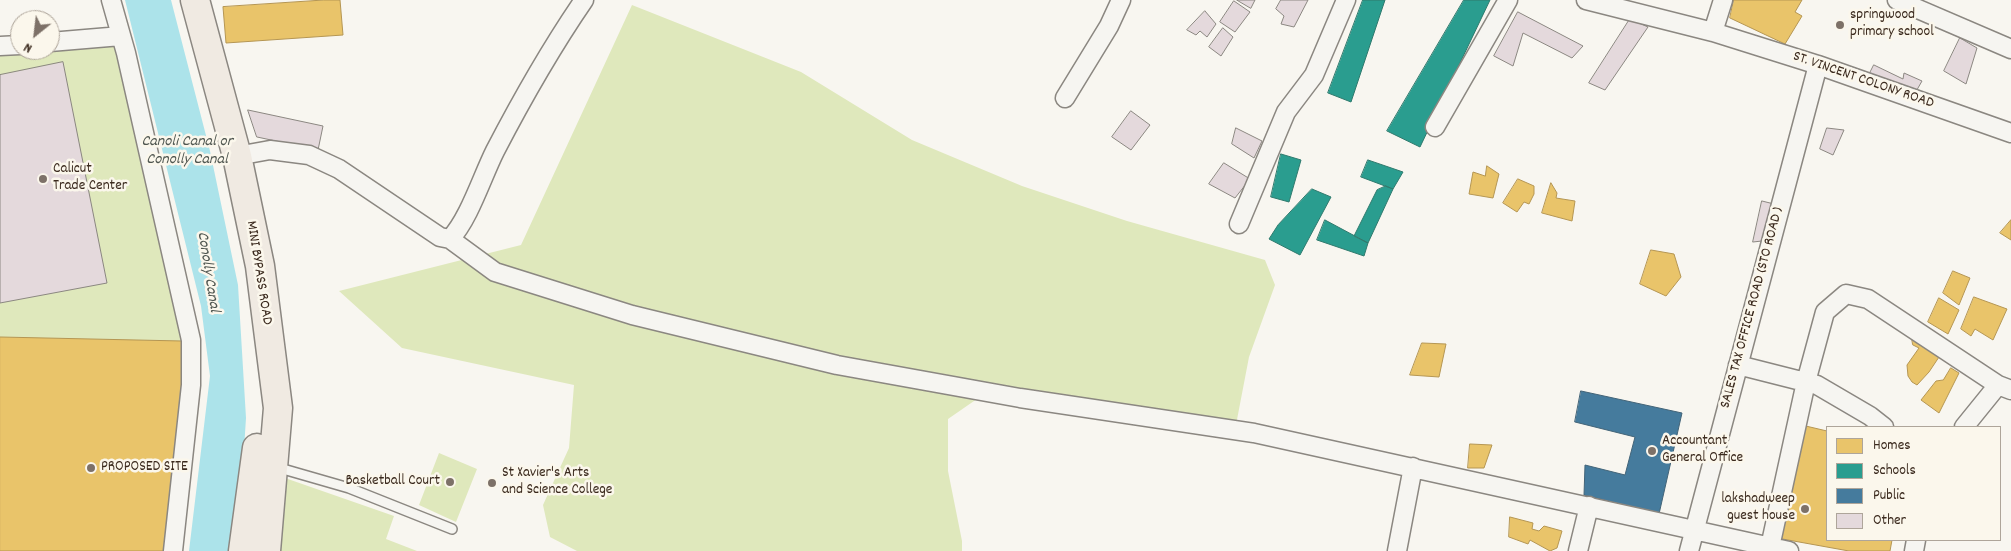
<!DOCTYPE html>
<style>
body{margin:0}
#map{position:relative;width:2011px;height:551px;overflow:hidden;background:#f8f6f0;font-family:Dekko,sans-serif}
canvas{display:block}
.legend{position:absolute;left:1826px;top:426px;width:175px;height:115px;box-sizing:border-box;background:#fbf7ec;border:1px solid #aea59a;margin:0;padding:6px 9px;list-style:none;font-size:15px;color:#3b2a1e}
.legend li{display:flex;align-items:center;gap:10px;height:25px}
.legend b{width:25px;border:1px solid #aea59a}
.north{position:absolute;left:10px;top:10px;width:50px;height:50px;box-sizing:border-box;background:#fbf7ec;border:1px solid #aea59a;border-radius:50%;rotate:209deg;font-size:14px;font-weight:700;line-height:20px;text-align:center;color:#3b2a1e}
.north::after{content:'';display:block;margin:auto;width:18px;height:22px;background:#7d7168;clip-path:polygon(50% 0,100% 100%,50% 72%,0 100%)}
</style>
<div id="map">
<canvas width="2011" height="551"></canvas>
<ul class="legend">
<li><b style="height:14px;background:#e9c46a"></b>Homes</li>
<li><b style="height:14px;background:#2a9d8f"></b>Schools</li>
<li><b style="height:14px;background:#457b9d"></b>Public</li>
<li><b style="height:14px;background:#e4d9dc"></b>Other</li>
</ul>
<div class="north">N</div>
</div>
<script>
const ctx = document.querySelector('canvas').getContext('2d');
ctx.lineJoin = 'round';
function fill(path, color) {
  ctx.fillStyle = color;
  ctx.fill(path, 'evenodd');
}
function strokePath(path, color, width, dash) {
  ctx.strokeStyle = color;
  ctx.lineWidth = width;
  ctx.lineCap = dash ? 'butt' : 'round';
  ctx.setLineDash(dash || []);
  ctx.stroke(path);
}
function label(font, color, halo, rows, align = 'center') {
  ctx.font = font + ' Dekko,sans-serif';
  ctx.lineWidth = 5;
  ctx.setLineDash([]);
  ctx.textBaseline = 'middle';
  ctx.strokeStyle = halo;
  ctx.fillStyle = color;
  for (const [text, x, y, turn = 0] of rows) {
    ctx.save();
    ctx.translate(x, y);
    ctx.rotate((+turn || 0) * Math.PI / 180);
    ctx.textAlign = isNaN(turn) ? turn : align;
    if (halo) ctx.strokeText(text, 0, 0);
    ctx.fillText(text, 0, 0);
    ctx.restore();
  }
}
fill(new Path2D(`
 M632,5L801,72L912,140L1022,186L1127,221L1265,260L1275,285L1249,357L1235,430L987,392L948,419V471L962,541V551H577L550,537L543,505L569,448L574,385L402,348L339,291L521,245Z
 M113,41L182,341L0,551V52L50,50Z
 M439,453L477,469L456,522L419,505Z
 M285,478L394,516L386,539L417,551H275Z`), '#dfe8bc');
fill(new Path2D(`
 M125,0H171L210,151L238,285L246,418L242,480L233,551H189L210,376L201,306Z`), '#ace3ea');
const homes = new Path2D(`
 M324,0H340L343,35L226,43L223,7Z
 M1734,0H1802L1795,12L1802,16L1785,44L1730,18Z
 M1487,166L1499,174L1493,198L1469,194L1473,172L1485,176Z
 M1518,179L1534,186V194L1529,204L1524,202L1517,212L1503,203Z
 M1551,183L1557,193L1556,198L1575,201L1572,221L1542,213Z
 M2011,220V240L2000,233Z
 M1651,250L1674,254L1681,277L1666,296L1640,284Z
 M1953,271L1970,278L1959,305L1943,293Z
 M1974,297L2007,309L1993,340L1975,329L1971,336L1961,329Z
 M1939,298L1959,310L1948,334L1928,322Z
 M0,337L182,341L191,340L173,551H0Z
 M1912,339L1943,351L1929,372L1917,385L1912,382L1908,376L1907,365L1919,348L1913,345Z
 M1422,343L1446,344L1439,377L1410,375Z
 M1951,368L1959,373L1939,413L1921,400L1936,381L1943,380Z
 M1793,423L1827,431V540H1892L1890,551H1849L1777,538Z
 M1470,444L1492,445L1484,468H1468Z
 M1510,517L1533,523L1532,529L1539,531L1544,526L1562,531L1557,548L1550,551L1530,540L1528,544L1509,537Z`);
fill(homes, '#e9c46a');
strokePath(homes, '#b59653', 1);
const schools = new Path2D(`
 M1363,0H1385L1351,102L1328,93Z
 M1464,0H1490L1420,147L1387,131Z
 M1281,154L1301,160L1289,202L1271,197Z
 M1368,160L1403,172L1393,189L1361,177Z
 M1386,186L1393,189L1368,243L1354,236L1377,190Z
 M1312,189L1331,197L1300,255L1269,239L1278,225Z
 M1325,220L1368,243L1364,256L1317,240Z`);
fill(schools, '#2a9d8f');
strokePath(schools, '#2f7a6d', 1);
const public = new Path2D(`
 M1581,391L1682,413L1659,514L1584,495L1585,465L1625,475L1635,437L1575,422Z`);
fill(public, '#457b9d');
strokePath(public, '#426377', 1);
const building = new Path2D(`
 M1237,0H1255L1251,8Z
 M1281,0H1308L1294,27L1281,24L1284,16L1276,9Z
 M1234,1L1250,12L1235,32L1220,22Z
 M1205,11L1216,24L1207,37L1200,31L1196,35L1187,30Z
 M1518,12L1583,46L1572,58L1523,33L1513,66L1494,56Z
 M1630,19L1648,27L1605,90L1589,83Z
 M1223,28L1233,37L1221,56L1209,47Z
 M1960,38L1977,48L1966,84L1944,71Z
 M63,62L107,283L0,303V75Z
 M1874,65L1903,79L1904,73L1922,81L1914,95L1868,77Z
 M248,110L323,126L318,150L257,137Z
 M1131,111L1150,125L1131,150L1112,137Z
 M1236,128L1262,141L1254,158L1232,144Z
 M1827,128L1844,130L1833,155L1820,149Z
 M1224,163L1250,179L1235,198L1209,184Z
 M1762,201L1774,204L1762,241L1753,242Z`);
fill(building, '#e4d9dc');
strokePath(building, '#8b8781', 1);
const service = new Path2D(`
 M276,467L349,488L452,529`);
const minor = new Path2D(`
 M111,0L126,53L191,340V385L173,551
 M1586,0L1713,32L1818,65L2011,133
 M1897,0L2011,49
 M1713,32L1723,0
 M50,42L121,36
 M0,46L20,45
 M1065,98L1109,26L1121,0
 M1435,127L1508,0
 M237,156L270,150L309,155L339,169L440,237L450,239C469,219 482,177 495,151C522,99 551,48 584,0
 M1239,224L1286,112L1314,75L1346,0
 M450,239L495,272L632,315L837,365L1020,398L1254,433L1789,551
 M1738,365L1817,385L1870,416L1884,427
 M1964,427L1998,385L2011,390
 M1770,547L1806,382L1825,312L1846,294L1868,299L1998,385
 M1397,551L1413,467
 M1578,551L1589,506
 M1689,551L1818,65
 M1914,551L1916,540`);
const primary = new Path2D(`
 M195,0L237,156L260,266L278,408L266,551
 M243,551L257,448`);
strokePath(service, '#8b8781', 12);
strokePath(minor, '#8b8781', 21);
strokePath(primary, '#8b8781', 31);
strokePath(service, '#f6f5f1', 9);
strokePath(minor, '#f6f5f1', 18);
strokePath(primary, '#f0eae2', 28);
for (const [x, y, r, color] of [
 [1840,25,5,"#7d7168"],
 [43,179,5,"#7d7168"],
 [1652,451,5,"#7d7168"],
 [91,468,5,"#7d7168"],
 [450,482,5,"#7d7168"],
 [492,483,5,"#7d7168"],
 [1805,509,5,"#7d7168"]
]) {
  const dot = new Path2D();
  dot.arc(x, y, r, 0, 2 * Math.PI);
  ctx.fillStyle = color;
  ctx.fill(dot);
  strokePath(dot, '#fbf7ec', 2);
}
label('15px', '#3b2a1e', '#fbf7ec', [
 ["springwood",1850,16],
 ["primary school",1850,33],
 ["Calicut",53,170],
 ["Trade Center",53,187],
 ["Accountant",1662,442],
 ["General Office",1662,459],
 ["PROPOSED SITE",101,468],
 ["St Xavier's Arts",502,474],
 ["and Science College",502,491],
 ["Basketball Court",440,482,"right"],
 ["lakshadweep",1795,500,"right"],
 ["guest house",1795,517,"right"]
], 'left');
label('15px', '#3b2a1e', '#fbf7ec', [
 ["ST. VINCENT COLONY ROAD",1863,81,19],
 ["MINI BYPASS ROAD",258,273,81],
 ["SALES TAX OFFICE ROAD (STO ROAD )",1753,308,-75]
]);
label('italic 16px', '#4f5650', '#fbf7ec', [
 ["Canoli Canal or",187,143],
 ["Conolly Canal",187,161],
 ["Conolly Canal",207,272,81]
]);
</script>
